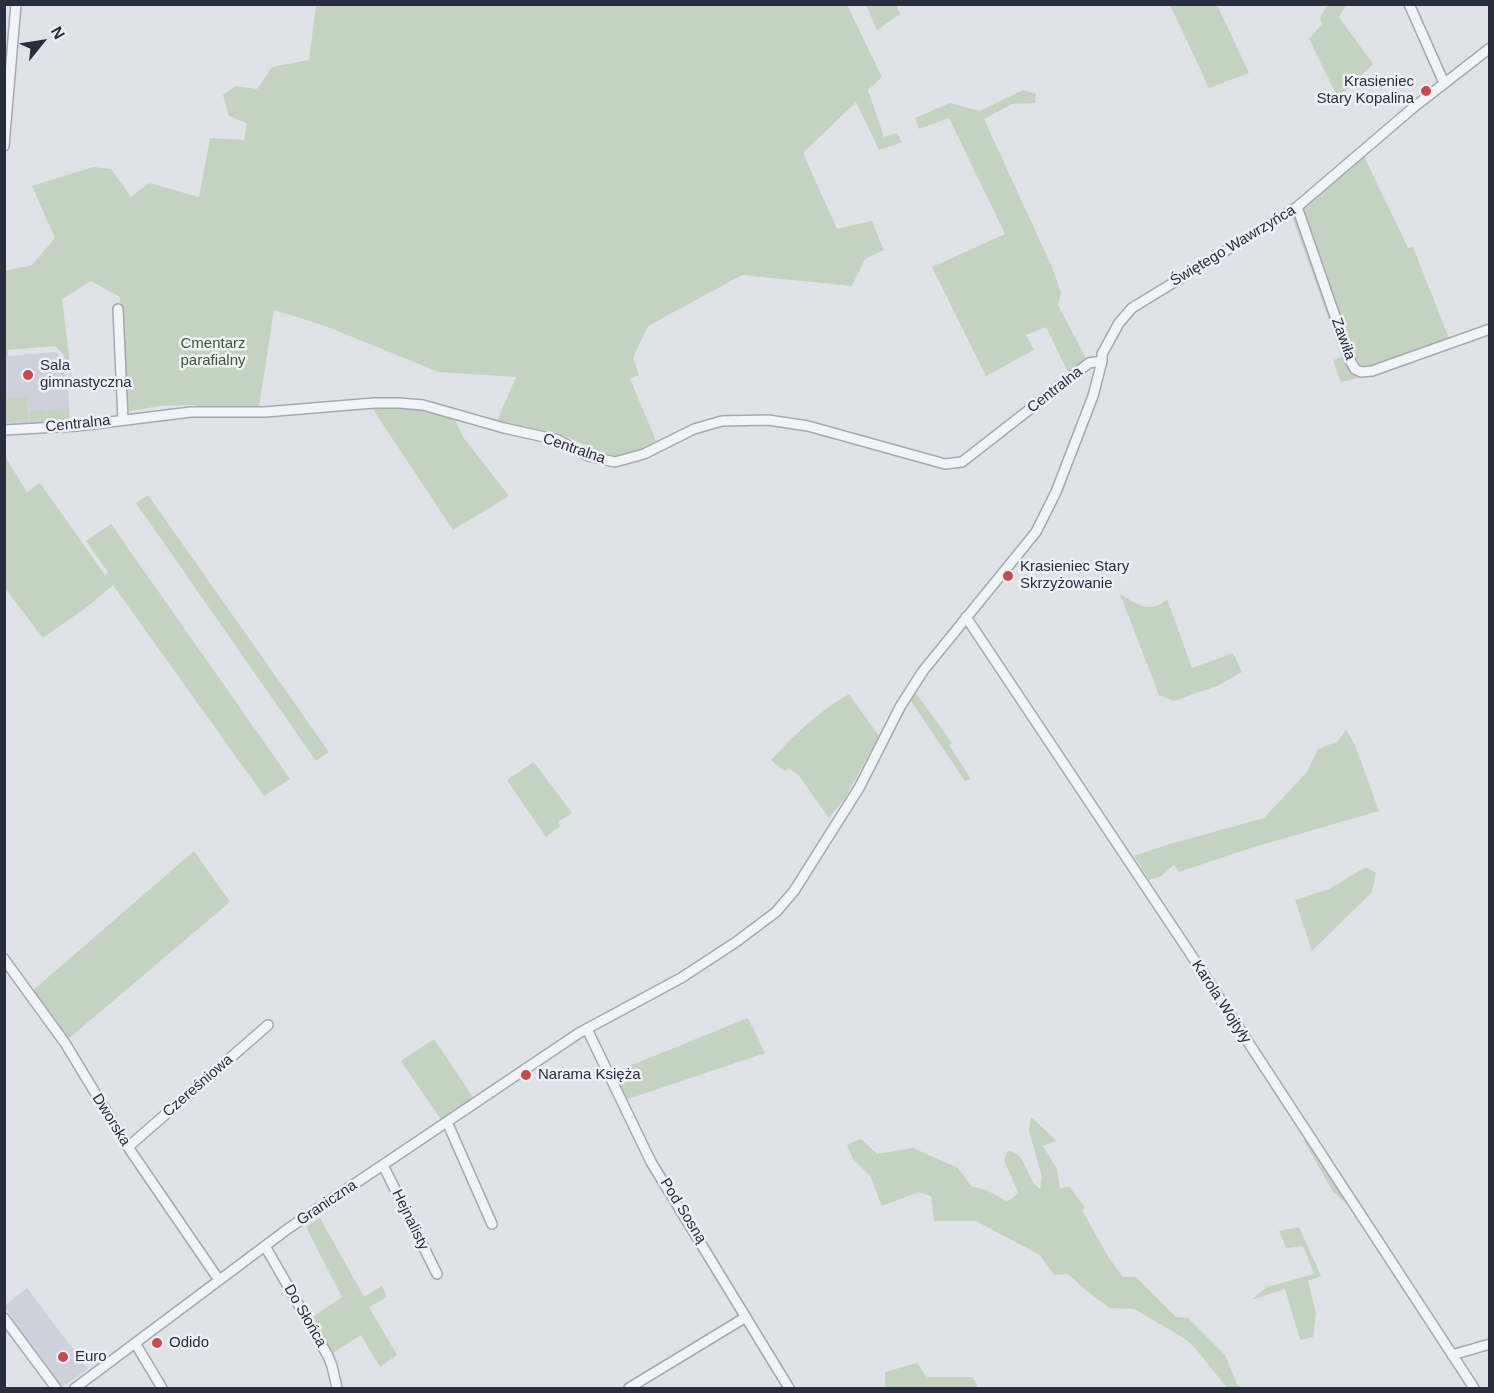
<!DOCTYPE html>
<meta charset="utf-8">
<style>
body{margin:0}
#map{position:relative;width:1494px;height:1393px;overflow:hidden;background:#e0e2e8;font-family:Helvetica,sans-serif}
canvas{display:block}
.frame{position:absolute;inset:0;border:6px solid #292e3f;pointer-events:none}
.north{position:absolute;left:12px;top:12px;width:60px;height:60px;-webkit-text-stroke:4px #eff1f6;paint-order:stroke;rotate:60deg;font-size:16px;font-weight:700;line-height:24px;text-align:center;color:#292e3f}
.north::after{content:'';display:block;margin:auto;width:21px;height:27px;background:#292e3f;clip-path:polygon(50% 0,100% 100%,50% 72%,0 100%)}
</style>
<div id="map">
<canvas width="1494" height="1393"></canvas>
<div class="frame"></div>
<div class="north">N</div>
</div>
<script>
const ctx = document.querySelector('canvas').getContext('2d');
ctx.lineJoin = 'round';
function fill(path, color) {
  ctx.fillStyle = color;
  ctx.fill(path, 'evenodd');
}
function strokePath(path, color, width, dash) {
  ctx.strokeStyle = color;
  ctx.lineWidth = width;
  ctx.lineCap = dash ? 'butt' : 'round';
  ctx.setLineDash(dash || []);
  ctx.stroke(path);
}
function label(font, color, halo, rows, align = 'center') {
  ctx.font = font + ' Helvetica,sans-serif';
  ctx.lineWidth = 5;
  ctx.setLineDash([]);
  ctx.textBaseline = 'middle';
  ctx.strokeStyle = halo;
  ctx.fillStyle = color;
  for (const [text, x, y, turn = 0] of rows) {
    ctx.save();
    ctx.translate(x, y);
    ctx.rotate((+turn || 0) * Math.PI / 180);
    ctx.textAlign = isNaN(turn) ? turn : align;
    if (halo) ctx.strokeText(text, 0, 0);
    ctx.fillText(text, 0, 0);
    ctx.restore();
  }
}
fill(new Path2D(`
 M56,352L61,359L68,386L70,421L5,425V359L8,356Z
 M27,1288L88,1369L62,1387L30,1348L5,1307V1305Z`), '#ced1da');
fill(new Path2D(`
 M1328,4L1346,5L1339,17L1373,64L1338,98L1309,39L1322,24L1320,18Z
 M316,5H847L882,77L868,90L884,137L897,133L902,142L879,150L856,102L803,153L837,229L872,221L884,250L865,259L852,286L742,275L648,326L633,358L639,375L630,379L657,443L615,458L562,435L497,421L516,377L439,372L325,326L274,310L259,407H196L195,405L159,406L126,412L120,297L91,281L62,299L72,381L63,354L55,346L8,350V356L5,359V271L32,265L55,238L32,186L93,167L111,169L131,197L149,183L199,197L210,138L244,140L247,123L229,116L223,95L236,86L257,89L272,67L309,60Z
 M866,5H896L900,14L877,30Z
 M1170,5H1217L1249,73L1209,88Z
 M1023,90L1036,94L1035,103L1012,104L984,119L1052,267L1061,293L1058,305L1087,360L1069,374L1046,327L1026,335L1034,350L986,376L932,267L1005,234L949,118L919,129L915,118L950,103L980,111Z
 M1363,154L1408,248L1413,247L1450,341L1361,370L1352,363L1301,209Z
 M1295,213L1348,360L1371,375L1341,382L1333,360L1342,357L1292,216Z
 M27,397L28,421L5,422V398Z
 M68,408L69,419L48,420L47,410Z
 M372,408H418L454,418L463,437L509,496L453,530Z
 M46,410V420L30,421V411Z
 M4,455L27,492L40,483L105,575L108,572L86,541L111,524L290,779L264,796L113,585L91,604L43,638L5,588Z
 M148,495L329,752L316,761L136,503Z
 M1120,594C1138,604 1149,615 1167,599L1192,668L1233,653L1242,672L1217,686L1174,701L1159,695Z
 M915,692L952,743L949,745L971,779L965,781L911,701Z
 M849,694L879,736L845,798L829,818L799,776L789,768L784,771L771,760C794,735 819,711 849,694Z
 M1346,730L1354,743L1379,811L1251,848L1179,872L1174,865L1160,877L1149,880L1134,856L1170,844L1264,818L1307,772L1318,749L1338,741Z
 M534,762L572,813L558,822L560,826L546,837L507,780Z
 M194,851L230,902L67,1040L31,992Z
 M1366,867L1376,873L1372,892L1312,951L1295,900L1329,889Z
 M748,1018L765,1053L625,1100L612,1073Z
 M434,1039L475,1100L442,1121L401,1061Z
 M1031,1117L1057,1141L1043,1146L1057,1169L1060,1189L1069,1186L1085,1208L1082,1210L1109,1258L1123,1277H1136L1176,1317L1188,1318L1225,1355L1237,1384L1241,1388H1227L1195,1348L1184,1338L1134,1309L1110,1308L1088,1292L1068,1274L1054,1275L1040,1255L976,1221H934L931,1196L919,1192L882,1206L870,1176L853,1159L847,1145L861,1139L877,1154L913,1148L958,1168L971,1186L986,1190L1007,1201L1014,1197L1018,1192L1004,1160L1008,1151C1027,1152 1026,1180 1040,1189L1042,1177L1029,1131Z
 M1307,1140L1349,1202L1346,1203L1333,1192L1304,1141Z
 M320,1218L364,1297L382,1286L387,1297L369,1307L397,1355L380,1367L361,1335L331,1354L310,1319L342,1297L306,1227Z
 M1299,1227L1321,1276L1308,1281L1316,1313L1313,1337L1300,1340L1285,1289L1251,1300L1267,1287L1314,1274L1303,1246L1286,1248L1279,1231Z
 M917,1363L927,1377H973L978,1388H885V1372Z`), '#c3d2c1');
const minor = new Path2D(`
 M1409,4L1444,83
 M4,146L16,4
 M1297,207L1351,362L1355,369L1361,372L1372,371L1490,329
 M118,309L123,420
 M4,430L77,426L191,412H265L374,403H399L423,405L504,428L558,440L588,456L615,462L644,454L694,429L722,421L768,420L808,426L945,464L962,462L1089,363L1102,361
 M966,617L1188,950L1474,1388
 M4,959L65,1043L128,1147L219,1280
 M587,1029L651,1162L789,1388
 M447,1122L492,1224
 M128,1147L268,1025
 M383,1165L437,1274
 M265,1246L328,1356L332,1366L337,1388
 M4,1318L56,1388
 M135,1343L162,1388
 M1452,1355L1490,1344
 M75,1388L289,1228L579,1033L681,978L736,942L776,912L794,891L859,788L900,707L923,671L1036,532L1056,492L1093,396L1102,361V354L1119,323L1132,308L1297,207L1414,107L1490,48
 M629,1388L746,1317`);
strokePath(minor, '#a5a8b2', 12);
strokePath(minor, '#f2f3f7', 9);
for (const [x, y, r, color] of [
 [1426,91,6,"#c74a4f"],
 [28,375,6,"#c74a4f"],
 [1008,576,6,"#c74a4f"],
 [526,1075,6,"#c74a4f"],
 [157,1343,6,"#c74a4f"],
 [63,1357,6,"#c74a4f"]
]) {
  const dot = new Path2D();
  dot.arc(x, y, r, 0, 2 * Math.PI);
  ctx.fillStyle = color;
  ctx.fill(dot);
  strokePath(dot, '#eff1f6', 2);
}
label('15px', '#292e3f', '#eff1f6', [
 ["Krasieniec",1414,82,"right"],
 ["Stary Kopalina",1414,99,"right"],
 ["Sala",40,366],
 ["gimnastyczna",40,383],
 ["Krasieniec Stary",1020,567],
 ["Skrzyżowanie",1020,584],
 ["Narama Księża",538,1075],
 ["Odido",169,1343],
 ["Euro",75,1357]
], 'left');
label('15px', '#292e3f', '#eff1f6', [
 ["Świętego Wawrzyńca",1233,246,-31],
 ["Zawiła",1343,339,70],
 ["Centralna",1055,390,-38],
 ["Centralna",78,424,-6],
 ["Centralna",574,449,19],
 ["Karola Wojtyły",1221,1002,57],
 ["Czereśniowa",198,1086,-41],
 ["Dworska",111,1120,58],
 ["Graniczna",327,1203,-34],
 ["Pod Sosną",683,1211,58],
 ["Hejnalisty",410,1220,64],
 ["Do Słońca",305,1316,60]
]);
label('15px', '#3a5a37', '#eff1f6', [
 ["Cmentarz",213,344],
 ["parafialny",213,361]
]);
</script>
